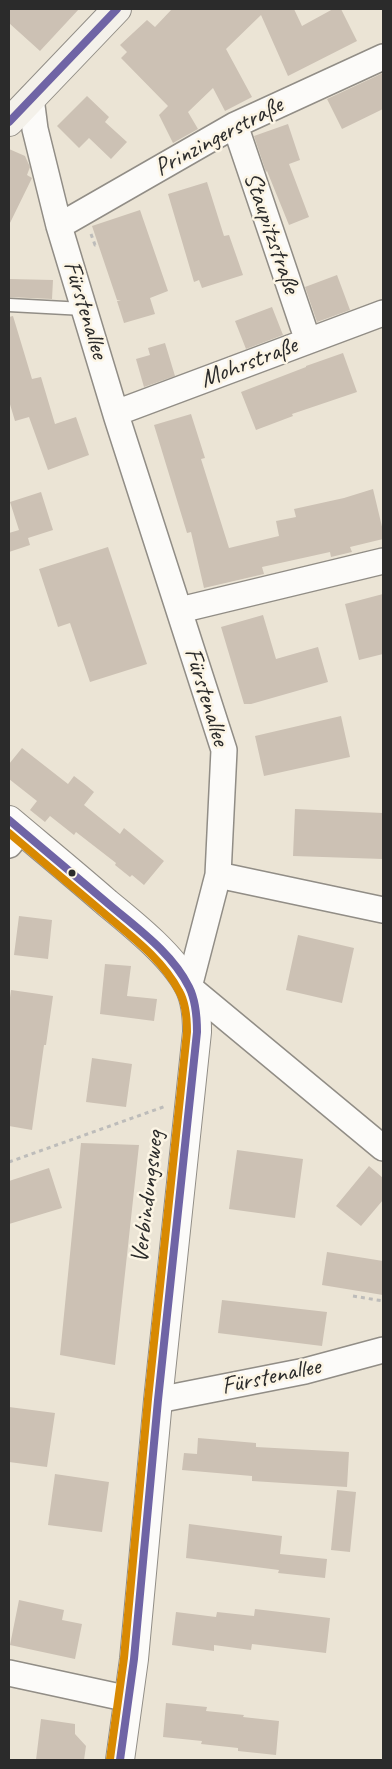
<!DOCTYPE html>
<meta charset="utf-8">
<style>
body{margin:0}
#map{position:relative;width:392px;height:1769px;overflow:hidden;background:#ebe4d5;font-family:Caveat,sans-serif}
canvas{display:block}
.frame{position:absolute;inset:0;border:10px solid #2b2b2b;pointer-events:none}
</style>
<div id="map">
<canvas width="392" height="1769"></canvas>
<div class="frame"></div>
</div>
<script>
const ctx = document.querySelector('canvas').getContext('2d');
ctx.lineJoin = 'round';
function fill(path, color) {
  ctx.fillStyle = color;
  ctx.fill(path, 'evenodd');
}
function strokePath(path, color, width, dash) {
  ctx.strokeStyle = color;
  ctx.lineWidth = width;
  ctx.lineCap = dash ? 'butt' : 'round';
  ctx.setLineDash(dash || []);
  ctx.stroke(path);
}
function label(font, color, halo, rows, align = 'center') {
  ctx.font = font + ' Caveat,sans-serif';
  ctx.lineWidth = 5;
  ctx.setLineDash([]);
  ctx.textBaseline = 'middle';
  ctx.strokeStyle = halo;
  ctx.fillStyle = color;
  for (const [text, x, y, turn = 0] of rows) {
    ctx.save();
    ctx.translate(x, y);
    ctx.rotate((+turn || 0) * Math.PI / 180);
    ctx.textAlign = isNaN(turn) ? turn : align;
    if (halo) ctx.strokeText(text, 0, 0);
    ctx.fillText(text, 0, 0);
    ctx.restore();
  }
}
fill(new Path2D(`
 M9,9H79L40,51L9,23Z
 M172,9H294L302,26L333,9H341L357,41L288,76L261,15L226,49L252,97L225,111L213,88L188,112L198,129L173,143L159,115L168,106L121,58L127,52L120,45L147,20L155,27Z
 M383,73V109L342,129L327,99Z
 M87,96L109,117L105,122L127,142L111,159L89,138L79,148L57,126Z
 M288,124L300,160L289,164L309,217L289,225L267,171L266,172L254,136Z
 M9,149L25,156L30,167L27,175L32,178L9,225Z
 M207,182L224,236L229,235L243,275L202,288L199,280L194,282L168,194Z
 M140,210L168,291L150,298L155,314L124,323L117,301H121L117,300L92,226Z
 M337,275L350,310L317,322L305,287Z
 M9,279L53,280L52,299L9,297Z
 M272,307L283,335L246,349L235,321Z
 M13,316L32,379L41,377L55,424L76,417L89,455L48,470L29,417L15,421L9,401V317Z
 M165,343L175,376L144,387L136,359L150,355L148,348Z
 M343,353L357,392L292,414L293,416L256,430L241,392L306,367V366Z
 M191,414L205,458L201,459L229,548L279,536L276,521L296,517L294,509L344,498L373,489L383,531V539L350,547L352,552L331,557L330,552L262,567L264,574L204,588L191,532L187,533L154,425Z
 M41,492L53,530L28,538L30,545L9,552V533L19,530L10,502Z
 M108,547L147,664L90,682L70,623L58,627L39,569Z
 M383,594V654L359,660L345,604Z
 M263,615L276,659L318,647L328,682L251,704H244L221,627Z
 M341,716L350,757L264,776L255,736Z
 M22,748L68,784L74,776L87,786L94,792L84,805L120,834L124,828L164,861L144,885L132,875L130,877L115,865L116,863L76,832L74,835L50,816L45,822L30,810L37,801L9,779V764Z
 M295,809L383,813V859L293,856Z
 M19,916L52,920L48,959L14,955Z
 M298,935L354,948L342,1003L286,990Z
 M105,964L131,966L127,996L157,999L154,1021L100,1014Z
 M11,990L53,996L46,1045H44L32,1130L9,1126V1005Z
 M92,1058L132,1064L126,1107L86,1102Z
 M81,1143L139,1145L115,1365L60,1355Z
 M237,1150L303,1159L295,1218L229,1209Z
 M369,1166L383,1178V1200L361,1226L336,1206Z
 M49,1168L62,1208L9,1224V1181Z
 M327,1252L383,1261V1295L322,1285Z
 M222,1300L327,1312L322,1346L218,1333Z
 M9,1407L55,1413L47,1467L9,1462Z
 M198,1438L256,1443V1447L349,1452L347,1487L252,1481V1476L182,1470L184,1453L197,1454Z
 M55,1474L109,1482L102,1532L48,1525Z
 M337,1490L356,1492L350,1552L331,1550Z
 M189,1524L282,1536L280,1554L327,1559L325,1578L278,1573L279,1570L186,1558Z
 M19,1600L64,1610L62,1620L82,1624L75,1659L10,1645Z
 M255,1609L330,1618L326,1653L252,1644L251,1650L214,1645V1651L172,1645L176,1612L216,1617L217,1612L254,1616Z
 M166,1703L207,1707L206,1711L244,1715L243,1717L279,1721L276,1755L238,1751V1748L201,1744L202,1741L163,1737Z
 M41,1719L75,1724V1734L86,1746L84,1760H36Z`), '#ccc1b4');
const service = new Path2D(`
 M9,305L84,309`);
const minor = new Path2D(`
 M31,98L35,129L59,226L117,418L224,750L218,875L189,987L383,1148
 M235,125L308,341
 M59,226L235,125L383,57
 M116,413L383,313
 M180,610L383,561
 M9,845L21,830
 M218,875L383,910
 M158,1400L305,1371L383,1350
 M9,1673L129,1699`);
const tertiary = new Path2D(`
 M9,820C41,847 74,874 106,902C133,924 173,956 189,987C196,1001 197,1016 197,1032L158,1400L134,1659L120,1760`);
const secondary = new Path2D(`
 M9,122L117,9`);
strokePath(service, '#918d86', 15);
strokePath(minor, '#918d86', 28);
strokePath(tertiary, '#918d86', 30);
strokePath(secondary, '#918d86', 30);
strokePath(new Path2D(`
 M91,234L95,245L98,244
 M9,1162L166,1106
 M353,1296L383,1301`), '#bdbcba', 3, [4, 4]);
strokePath(service, '#fcfbf9', 12);
strokePath(minor, '#fcfbf9', 25);
strokePath(tertiary, '#fcfbf9', 28);
strokePath(secondary, '#f4f1ea', 28);
strokePath(new Path2D(`
 M9,122L117,9
 M9,820C41,847 73,874 105,901C135,927 171,951 189,987C196,1001 197,1017 197,1032L158,1400L134,1659L120,1760`), '#6f64a5', 8);
strokePath(new Path2D(`
 M9,833C39,858 69,884 99,909C128,934 161,957 179,991C186,1003 187,1018 187,1032L148,1399L124,1658L110,1759`), '#d88902', 8);
for (const [x, y, r, color] of [
 [72,873,4.5,"#2b2b2b"]
]) {
  const dot = new Path2D();
  dot.arc(x, y, r, 0, 2 * Math.PI);
  ctx.fillStyle = color;
  ctx.fill(dot);
  strokePath(dot, '#fcf5e5', 2);
}
label('25px', '#2b2b2b', '#fcf5e5', [
 ["Prinzingerstraße",219,137,-28],
 ["Staupitzstraße",271,233,71],
 ["Fürstenallee",85,310,73],
 ["Mohrstraße",249,363,-21],
 ["Fürstenallee",206,697,73],
 ["Verbindungsweg",148,1197,-83],
 ["Fürstenallee",271,1377,-12]
]);
</script>
